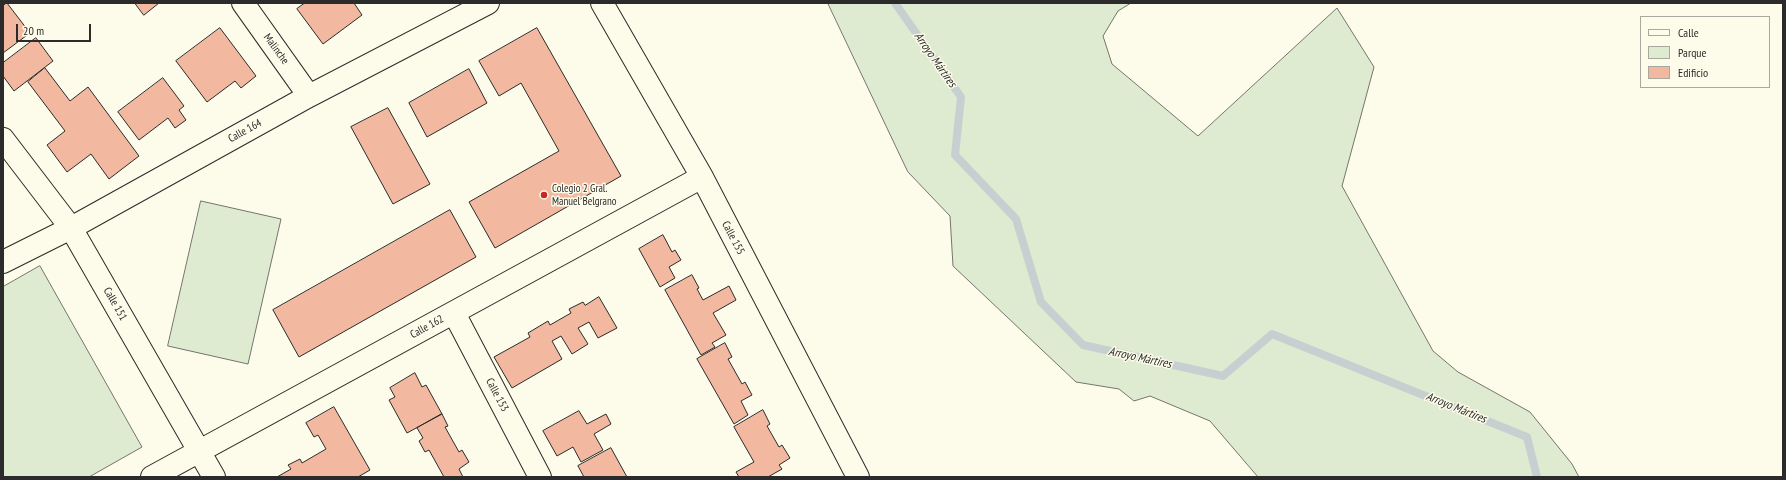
<!DOCTYPE html>
<meta charset="utf-8">
<style>
body{margin:0}
#map{position:relative;width:1786px;height:480px;overflow:hidden;background:#fdfbea;font-family:"PT Sans Narrow",sans-serif}
canvas{display:block}
.frame{position:absolute;inset:0;border:4px solid #2b2b2b;pointer-events:none}
.legend{position:absolute;left:1640px;top:16px;width:130px;height:72px;box-sizing:border-box;background:#fdfbea;border:1px solid #a9a89e;margin:0;padding:5px 7px;list-style:none;font-size:12px;color:#2b2b2b}
.legend li{display:flex;align-items:center;gap:8px;height:20px}
.legend b{width:20px;border:1px solid #a9a89e}
.scale{position:absolute;left:16px;top:24px;width:75px;height:18px;box-sizing:border-box;border:2px solid #2b2b2b;border-top:0;padding-left:5px;font-size:12px;line-height:14px;white-space:nowrap;color:#2b2b2b;-webkit-text-stroke:3px #fdfbea;paint-order:stroke}
</style>
<div id="map">
<canvas width="1786" height="480"></canvas>
<div class="frame"></div>
<ul class="legend">
<li><b style="height:5px;background:#fdfbea"></b>Calle</li>
<li><b style="height:11px;background:#deebd1"></b>Parque</li>
<li><b style="height:11px;background:#f2b8a0"></b>Edificio</li>
</ul>
<div class="scale">20 m</div>
</div>
<script>
const ctx = document.querySelector('canvas').getContext('2d');
ctx.lineJoin = 'round';
function fill(path, color) {
  ctx.fillStyle = color;
  ctx.fill(path, 'evenodd');
}
function strokePath(path, color, width, dash) {
  ctx.strokeStyle = color;
  ctx.lineWidth = width;
  ctx.lineCap = dash ? 'butt' : 'round';
  ctx.setLineDash(dash || []);
  ctx.stroke(path);
}
function label(font, color, halo, rows, align = 'center') {
  ctx.font = font + ' "PT Sans Narrow",sans-serif';
  ctx.lineWidth = 3;
  ctx.setLineDash([]);
  ctx.textBaseline = 'middle';
  ctx.strokeStyle = halo;
  ctx.fillStyle = color;
  for (const [text, x, y, turn = 0] of rows) {
    ctx.save();
    ctx.translate(x, y);
    ctx.rotate((+turn || 0) * Math.PI / 180);
    ctx.textAlign = isNaN(turn) ? turn : align;
    if (halo) ctx.strokeText(text, 0, 0);
    ctx.fillText(text, 0, 0);
    ctx.restore();
  }
}
const green = new Path2D(`
 M828,3H1131L1118,11L1103,36L1112,64L1198,136L1337,8L1374,67L1342,186L1433,351L1458,372L1530,412L1572,464L1579,477H1258L1210,421L1150,396L1134,401L1119,389L1076,382L953,266L950,216L908,172Z
 M201,201L281,219L248,364L168,346Z
 M40,266L142,447L89,477H3V287Z`);
fill(green, '#deebd1');
strokePath(green, '#74746e', 1);
strokePath(new Path2D(`
 M895,3L961,97L955,155L1016,219L1041,302L1083,345L1223,376L1272,334L1527,437L1537,477`), '#c7d0d0', 8);
const building = new Path2D(`
 M7,3L30,33L3,53V6Z
 M135,3H159L144,15Z
 M305,3H354L362,15L323,44L297,9Z
 M220,28L256,76L241,88L235,81L207,102L176,61Z
 M537,28L621,176L495,248L469,202L559,151L521,83L499,96L479,61Z
 M36,38L53,61L14,91L3,76V63Z
 M45,68L70,101L88,87L139,156L109,179L91,154L67,172L47,145L65,131L28,82Z
 M469,69L487,103L427,137L409,103Z
 M163,78L184,106L179,110L186,120L175,128L168,118L139,140L118,112Z
 M388,108L430,184L393,204L351,127Z
 M450,210L476,257L299,357L273,310Z
 M663,235L672,252L675,250L681,260L669,267L675,278L660,287L639,249Z
 M692,275L699,288L697,289L703,300L729,286L736,300L713,313L726,335L712,343L715,347L701,355L665,290Z
 M599,297L617,328L598,338L589,322L578,328L588,344L572,354L561,336L552,341L562,359L512,388L494,357L530,337L528,333L548,321L550,325L571,313L569,309L583,302L585,305Z
 M725,343L732,357L728,359L742,384L745,382L752,395L741,401L748,415L734,424L697,359Z
 M415,373L422,387L426,385L442,414L407,433L389,400L395,397L390,388Z
 M334,407L370,470L358,477H277L291,469L288,465L300,459L302,463L326,449L318,435L314,437L306,423Z
 M763,410L770,424L767,426L779,447L782,445L790,458L779,465L782,469L768,477H739L736,472L754,462L734,427Z
 M579,411L587,424L606,414L611,424L594,434L603,450L581,462L573,447L557,456L543,431Z
 M442,414L448,426L445,427L459,452L462,450L469,462L459,469L463,477H444L429,450L425,452L419,441L423,438L417,428Z
 M611,448L627,477H584L578,466Z`);
fill(building, '#f2b8a0');
strokePath(building, '#2b2b2b', 1);
const minor = new Path2D(`
 M243,3L309,96
 M602,3L702,177L858,477
 M3,139L71,228L214,477
 M3,262L71,228L309,96L488,3
 M454,313L540,477
 M152,477L702,177`);
strokePath(minor, '#2b2b2b', 24);
strokePath(minor, '#fdfbea', 22);
for (const [x, y, r, color] of [
 [544,195,4,"#c62828"]
]) {
  const dot = new Path2D();
  dot.arc(x, y, r, 0, 2 * Math.PI);
  ctx.fillStyle = color;
  ctx.fill(dot);
  strokePath(dot, '#fdfbea', 1.5);
}
label('11px', '#2b2b2b', '#fdfbea', [
 ["Malinche",276,49,54],
 ["Calle 164",245,131,-29],
 ["Calle 155",733,238,62],
 ["Calle 151",115,304,60],
 ["Calle 162",427,327,-29],
 ["Calle 153",497,395,62]
]);
label('11px', '#2b2b2b', '#fdfbea', [
 ["Colegio 2 Gral.",552,189],
 ["Manuel Belgrano",552,202]
], 'left');
label('italic 12px', '#2b2b2b', '#fdfbea', [
 ["Arroyo Mártires",935,60,55],
 ["Arroyo Mártires",1140,358,12],
 ["Arroyo Mártires",1456,408,22]
]);
</script>
